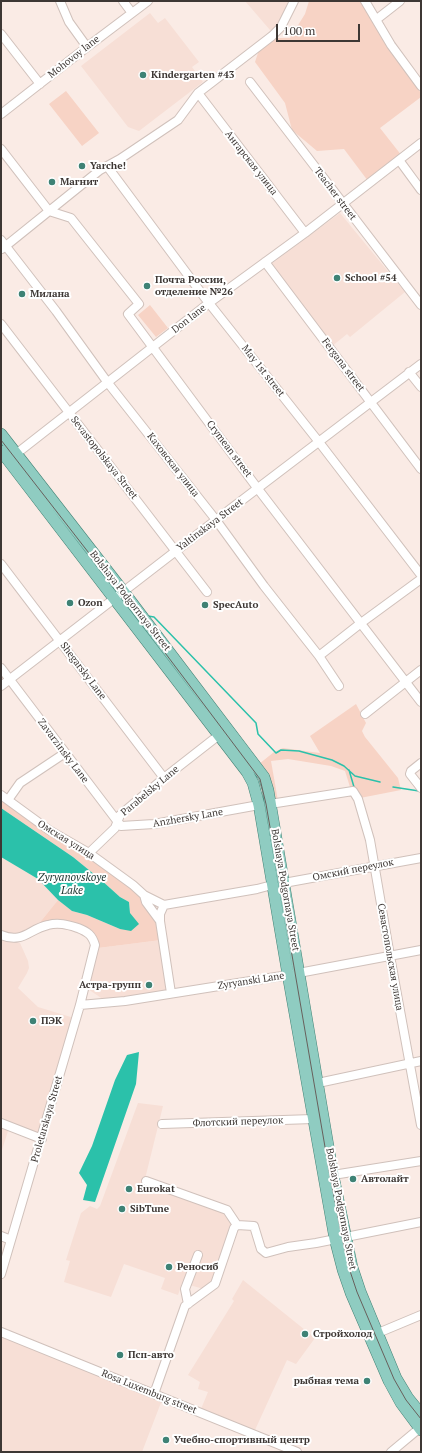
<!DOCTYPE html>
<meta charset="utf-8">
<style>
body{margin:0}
#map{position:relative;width:422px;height:1453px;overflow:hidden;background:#faebe5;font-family:"PT Serif",serif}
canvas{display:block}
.frame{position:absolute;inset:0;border:2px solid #3d3734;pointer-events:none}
.scale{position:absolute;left:276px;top:24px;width:84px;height:18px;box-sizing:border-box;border:2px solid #3d3734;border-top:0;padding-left:5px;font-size:12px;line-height:14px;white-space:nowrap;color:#3d3734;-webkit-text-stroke:3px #fff;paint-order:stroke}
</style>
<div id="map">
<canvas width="422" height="1453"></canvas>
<div class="frame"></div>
<div class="scale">100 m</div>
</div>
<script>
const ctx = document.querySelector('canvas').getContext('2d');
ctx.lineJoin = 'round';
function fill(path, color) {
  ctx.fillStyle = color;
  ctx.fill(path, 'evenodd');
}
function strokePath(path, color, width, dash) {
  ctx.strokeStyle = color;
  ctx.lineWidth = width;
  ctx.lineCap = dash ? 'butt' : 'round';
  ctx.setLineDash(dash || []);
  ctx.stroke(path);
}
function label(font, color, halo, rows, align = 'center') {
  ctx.font = font + ' "PT Serif",serif';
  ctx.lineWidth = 4;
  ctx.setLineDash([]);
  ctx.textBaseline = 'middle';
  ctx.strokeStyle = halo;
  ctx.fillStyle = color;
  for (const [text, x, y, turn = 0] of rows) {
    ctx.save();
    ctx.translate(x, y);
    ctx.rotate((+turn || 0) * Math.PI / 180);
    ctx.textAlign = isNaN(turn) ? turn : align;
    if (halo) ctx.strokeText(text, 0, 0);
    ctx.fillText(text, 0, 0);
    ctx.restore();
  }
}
fill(new Path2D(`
 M245,1H288L283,17L277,28L270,30Z
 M150,13L158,23L165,18L199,62L192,67L203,82L139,131L128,127L81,66Z
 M340,213L405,292L350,337L347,334L331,347L271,264Z
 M1,857L38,879L58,900L37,926L22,934L14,935L1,932Z
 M1,939L20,943L28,961L29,968L27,973L18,988L38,1007L74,1018L39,1140L9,1128L1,1153Z
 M161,940L168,990L125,998L104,1000L88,989L98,948Z
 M138,1103L163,1106L144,1183L223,1213L232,1224L211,1283L204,1289L182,1283L178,1295L161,1289L165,1278L124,1264L111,1297L64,1282L70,1261L66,1260L81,1213L90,1206L97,1209L100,1206Z
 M243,1280L315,1338L296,1364L287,1360L255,1430L201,1409L208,1392L198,1389L200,1382L188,1375L234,1301L232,1299Z
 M1,1336L162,1400L142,1452H1Z`), '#f7dfd6');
fill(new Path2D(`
 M309,1H360L387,46L421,93V97L380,128L402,156L368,181L344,149L317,151L292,130L285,103L255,62L260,47L277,38H290L305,14Z
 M66,91L99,133L82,146L49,104Z
 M150,305L168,328L156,337L138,315Z
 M356,704L366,723L362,731L365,737L398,778L401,790L360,798L350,787L345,771L331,766L288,759L271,761L278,801L271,802L259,764L274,752L283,748L320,753L310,736Z
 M1,798L88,854L141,896L158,922L161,940L98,948C99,941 95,933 88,929C83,926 46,926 37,926L58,900L72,911L87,915L120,929L130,913L129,902L120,897L100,879L73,857L1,808Z`), '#f7d3c5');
fill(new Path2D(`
 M1,808L73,857L100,879L120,897L129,902L130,913L139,924L131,931L120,929L87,915L72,911L58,900L38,879L1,857Z
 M139,1052L136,1084L95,1202L83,1200L87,1185L79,1173L92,1146L115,1080L127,1055Z`), '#2bc1aa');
strokePath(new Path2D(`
 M148,616L154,617L256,723L258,734L276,753L281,750L299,751L332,760L344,766L355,776L380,782
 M349,770L354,787
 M393,787L419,791`), '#2bc1aa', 1.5);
const minor = new Path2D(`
 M60,1L69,22L87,47
 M123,1L132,13
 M365,1L391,45L421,86
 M377,19L400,1
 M1,34L40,84
 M250,82L421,305
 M198,93L305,233
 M1,114L87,47L148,1
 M1,149L49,211L71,218L139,304L128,314L258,489L421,702
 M399,160L421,190
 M107,166L205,298L319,442L421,575
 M1,240L56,311L108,383L216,520L264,586L319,656L339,686
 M2,249L100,170L120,159L178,120L198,93L272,36L281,27L294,1
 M265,262L421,469
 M1,324L207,592
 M409,372L421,387
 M16,454L209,303L305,233L421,143
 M1,564L164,778
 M319,656L361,623L421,579
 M1,668L121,826L154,824L259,805
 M1,686L216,520L421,364
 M365,714L421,670
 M421,763L411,771L410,774L421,788
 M1,795L49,830L89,853L133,885L144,895L146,902L160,921L171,993
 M8,800L20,783L65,753
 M270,804L353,791L358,799L370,840L390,956L421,1125
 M89,853L115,828L120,815L164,778L219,735
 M284,883L421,858
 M144,895L164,905
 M160,921V914L164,905L257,889L272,885
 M1,935C23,944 29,929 48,925C59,922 68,925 78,928C88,932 92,935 95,945L80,1005L1,1274
 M80,1005L125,1001L288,975L421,950
 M318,1083L421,1061
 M1,1123L42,1139
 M162,1124L313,1119
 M333,1175L421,1161
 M146,1181L227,1210L237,1225
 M1,1236L11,1240
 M188,1304L185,1289L198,1255
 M1,1332L297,1452
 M378,1333L421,1315
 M154,1394L185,1306L215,1284L234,1228L237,1225L254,1226L261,1249L266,1253L288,1247L316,1243L421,1222
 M391,1452L421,1427`);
const major = new Path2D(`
 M1,434L123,591L264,777L268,790L333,1175L352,1267L360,1291L396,1378L408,1398L421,1414
 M1,451L247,772L253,783L259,805L288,975L335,1239L343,1270L351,1293L389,1381L401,1403L421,1430`);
strokePath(minor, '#d0c1bb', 10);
strokePath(major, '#428275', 12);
strokePath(minor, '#fff', 8);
strokePath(major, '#8fccc1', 11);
strokePath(new Path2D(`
 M1,440L120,593L260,779L266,804L330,1176L342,1237L349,1268L357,1292L394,1379L406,1400L421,1419`), '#68605c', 1);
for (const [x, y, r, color] of [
 [143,75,4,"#3e8275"],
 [82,166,4,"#3e8275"],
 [52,182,4,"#3e8275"],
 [337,278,4,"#3e8275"],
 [147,286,4,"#3e8275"],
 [22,294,4,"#3e8275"],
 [70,603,4,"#3e8275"],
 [205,605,4,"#3e8275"],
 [149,985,4,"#3e8275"],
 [33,1021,4,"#3e8275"],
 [353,1179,4,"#3e8275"],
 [129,1189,4,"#3e8275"],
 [122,1209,4,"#3e8275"],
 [169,1267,4,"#3e8275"],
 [305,1334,4,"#3e8275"],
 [120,1355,4,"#3e8275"],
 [367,1381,4,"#3e8275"],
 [166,1440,4,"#3e8275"]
]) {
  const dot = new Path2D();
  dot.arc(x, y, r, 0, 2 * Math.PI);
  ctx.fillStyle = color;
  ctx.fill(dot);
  strokePath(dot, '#fff', 1.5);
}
label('10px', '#3d3734', '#fff', [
 ["Mohovoy lane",74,57,-38],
 ["Ангарская улица",251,163,52],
 ["Teacher street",335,194,53],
 ["Don lane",189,319,-38],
 ["Fergana street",343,365,53],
 ["May 1st street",263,371,52],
 ["Crymean street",229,449,53],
 ["Sevastopolskaya Street",104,458,52],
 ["Каховская улица",173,465,52],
 ["Yaltinskaya Street",210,525,-37],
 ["Bolshaya Podgornaya Street",130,601,52],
 ["Shegarsky Lane",83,671,53],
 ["Zavarzinsky Lane",63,751,53],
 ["Parabelsky Lane",150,791,-40],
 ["Anzhersky Lane",188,818,-10],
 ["Омская улица",66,840,32],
 ["Омский переулок",353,870,-11],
 ["Bolshaya Podgornaya Street",285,890,80],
 ["Севастопольская улица",390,957,80],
 ["Zyryanski Lane",251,981,-9],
 ["Proletarskaya Street",47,1119,-74],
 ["Флотский переулок",238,1122,-2],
 ["Bolshaya Podgornaya Street",341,1209,79],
 ["Rosa Luxemburg street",149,1392,22]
]);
label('bold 10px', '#3d3734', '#fff', [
 ["Kindergarten #43",151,75],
 ["Yarche!",90,166],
 ["Магнит",60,182],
 ["School #54",345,278],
 ["Почта России,",155,280],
 ["отделение №26",155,292],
 ["Милана",30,294],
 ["Ozon",78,603],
 ["SpecAuto",213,605],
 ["Астра-групп",141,985,"right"],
 ["ПЭК",41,1021],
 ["Автолайт",361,1179],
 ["Eurokat",137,1189],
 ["SibTune",130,1209],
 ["Реносиб",177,1267],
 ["Стройхолод",313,1334],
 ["Псп-авто",128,1355],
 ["рыбная тема",359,1381,"right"],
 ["Учебно-спортивный центр",174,1440]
], 'left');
label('italic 11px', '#1e3530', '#fff', [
 ["Zyryanovskoye",72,878],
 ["Lake",72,891]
]);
</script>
